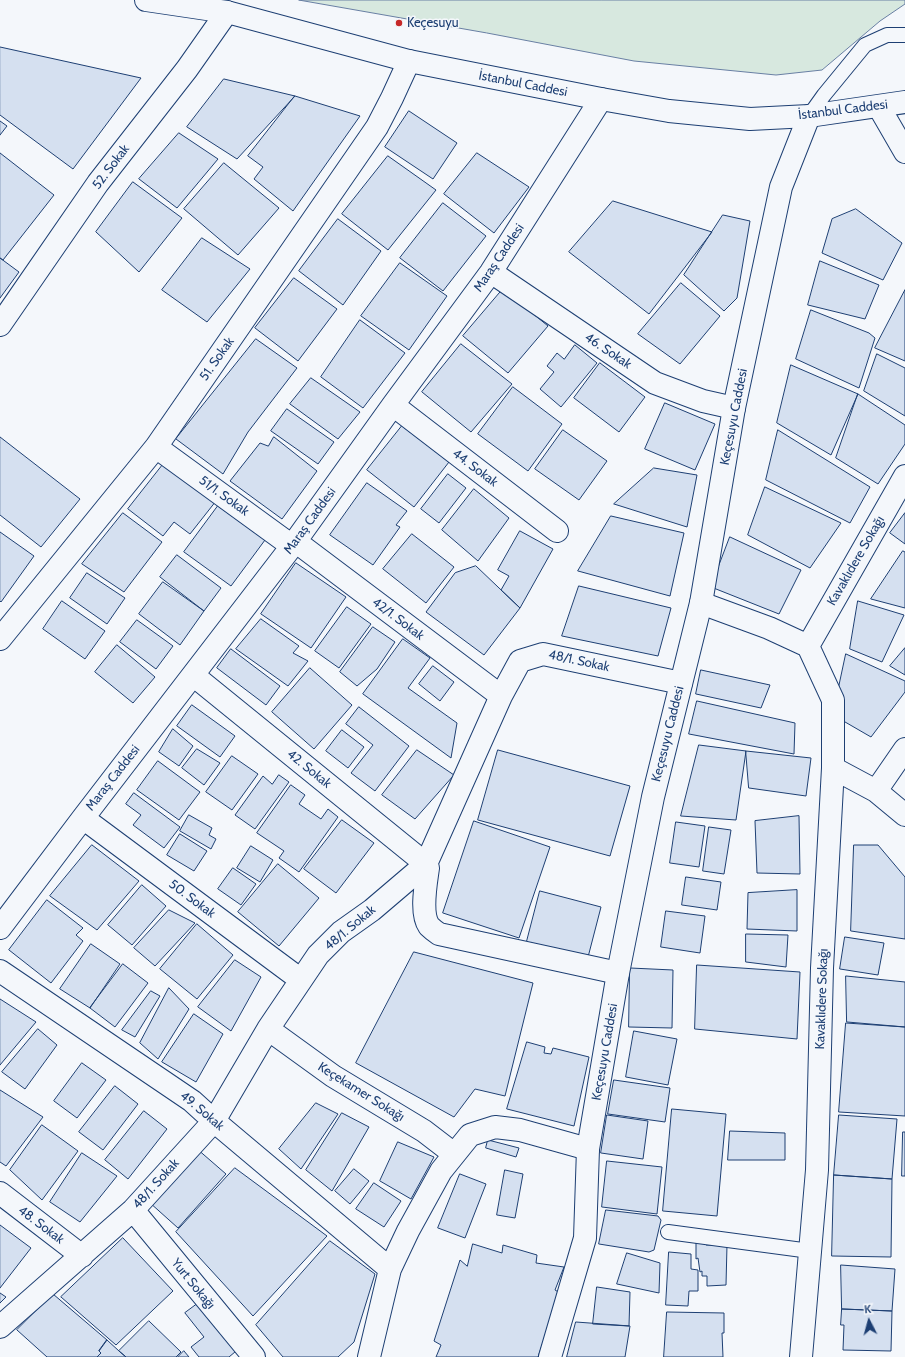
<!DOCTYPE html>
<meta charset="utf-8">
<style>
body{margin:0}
#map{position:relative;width:905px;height:1357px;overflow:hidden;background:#f4f7fb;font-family:Cabin,sans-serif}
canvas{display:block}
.north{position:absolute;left:849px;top:1301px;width:40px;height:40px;-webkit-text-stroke:3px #f4f7fb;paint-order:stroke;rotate:354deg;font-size:11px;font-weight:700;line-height:16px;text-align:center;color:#1d3f73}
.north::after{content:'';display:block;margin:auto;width:14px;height:18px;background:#1d3f73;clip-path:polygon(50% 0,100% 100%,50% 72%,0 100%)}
</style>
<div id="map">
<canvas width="905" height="1357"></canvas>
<div class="north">K</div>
</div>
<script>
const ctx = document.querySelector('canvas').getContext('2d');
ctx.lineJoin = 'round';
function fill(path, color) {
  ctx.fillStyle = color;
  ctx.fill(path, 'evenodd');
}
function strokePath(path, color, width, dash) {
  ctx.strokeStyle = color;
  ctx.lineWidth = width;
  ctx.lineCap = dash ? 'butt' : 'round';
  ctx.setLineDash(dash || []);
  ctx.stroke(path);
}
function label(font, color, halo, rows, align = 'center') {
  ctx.font = font + ' Cabin,sans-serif';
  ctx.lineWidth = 3;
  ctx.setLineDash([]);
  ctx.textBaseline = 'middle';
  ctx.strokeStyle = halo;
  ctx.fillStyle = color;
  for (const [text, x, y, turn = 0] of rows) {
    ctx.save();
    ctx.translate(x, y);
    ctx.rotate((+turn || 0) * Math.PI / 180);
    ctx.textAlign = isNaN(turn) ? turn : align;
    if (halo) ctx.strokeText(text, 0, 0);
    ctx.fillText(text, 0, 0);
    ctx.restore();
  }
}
const green = new Path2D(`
 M299,0H905V4L880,21L822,70L776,75L634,61L487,33Z`);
fill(green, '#d7e8df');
strokePath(green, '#687fa3', 1);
const building = new Path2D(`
 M0,47L141,78L73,169L0,115Z
 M224,79L295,96L237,159L187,127Z
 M295,96L360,116L293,211L254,179L263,167L248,156Z
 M409,111L457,143L433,179L385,147Z
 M0,121L7,126L0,135Z
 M179,133L218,159L177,208L139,179Z
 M0,153L54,195L3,260L0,258Z
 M477,153L529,187L494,233L444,194Z
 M388,156L436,190L388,250L342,214Z
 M224,163L279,208L238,255L184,209Z
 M133,182L182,218L139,272L96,232Z
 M613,201L712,232L649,314L569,252Z
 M443,203L486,236L443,291L400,258Z
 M856,209L902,243L883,280L822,253L832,219Z
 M723,215L750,221L737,298L724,311L684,275Z
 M338,219L381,251L343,305L299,271Z
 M202,238L250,269L207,322L162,290Z
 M0,258L19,272L0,298Z
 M820,261L879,285L865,319L808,305Z
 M400,263L447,296L409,350L361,316Z
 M294,278L337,309L298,361L255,328Z
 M681,283L720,316L680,364L638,334Z
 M503,289L548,326L508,373L463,336Z
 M905,290V361L875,348Z
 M811,310L869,333L875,338L859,388L796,359Z
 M360,320L405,353L363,408L321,377Z
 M256,339L297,368L248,432L223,474L176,439Z
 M461,344L512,384L471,432L422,392Z
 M575,345L597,363L561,407L540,389L554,372L547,366L557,353L564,359Z
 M877,354L905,368V416L864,391Z
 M600,363L645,397L619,432L574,398Z
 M791,365L858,394L831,455L777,423Z
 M311,378L360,412L338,439L290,404Z
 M513,387L562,424L528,471L478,434Z
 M858,394L905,425V444L878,484L836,458Z
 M665,403L715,424L695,470L645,449Z
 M287,409L334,442L318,464L271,431Z
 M402,426L449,462L414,507L367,470Z
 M563,430L607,461L579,500L535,469Z
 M778,430L870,487L850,523L766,480Z
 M0,437L80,499L41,547L0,515Z
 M274,437L317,471L282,519L230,481L260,443L268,446Z
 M165,462L216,501L190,534L174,522L163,536L128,509Z
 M654,468L697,475L687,527L614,504Z
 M448,474L466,488L439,523L421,509Z
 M367,483L407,511L396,525L400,527L373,565L330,535Z
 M765,487L841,523L810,568L748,535Z
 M474,489L509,518L478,561L442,530Z
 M218,506L265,540L231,586L184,552Z
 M123,513L162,542L124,592L82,564Z
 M905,513V544L890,533Z
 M611,516L684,533L670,596L578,571Z
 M520,531L553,549L520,608L501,590L509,576L498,570Z
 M0,532L34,556L1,602L0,601Z
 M412,534L454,567L426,603L383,569Z
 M730,537L801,570L779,614L711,587Z
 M903,551L905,552V608L871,599Z
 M177,555L221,588L204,611L160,577Z
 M296,563L346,597L311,648L261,614Z
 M476,566L520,608L484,655L426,612L455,573Z
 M87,573L125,598L107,624L70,598Z
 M163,582L204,611L180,645L139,614Z
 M579,586L671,608L658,656L562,636Z
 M62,601L105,631L85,659L43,629Z
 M858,601L904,615L882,662L850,649Z
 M347,607L371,624L339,668L315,651Z
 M261,619L299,646L293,653L308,661L288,686L236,649Z
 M137,620L173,646L156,669L120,642Z
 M373,627L395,642L377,669L357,686L340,672Z
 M403,639L430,658L408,688L457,723L451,758L363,694Z
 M117,645L155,677L133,703L95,672Z
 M905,648V675L890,666Z
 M231,649L280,686L266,705L217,668Z
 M846,654L905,681V692L871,737L833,715Z
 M433,666L454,682L440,701L419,684Z
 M310,668L352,705L314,749L272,712Z
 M701,670L770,685L761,708L696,694Z
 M697,701L795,723L794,754L689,734Z
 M192,705L235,736L220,757L177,726Z
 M359,707L409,746L375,791L351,773L373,745L346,724Z
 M173,729L193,746L179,766L159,752Z
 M342,730L364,747L348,768L326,751Z
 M699,745L746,751L736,820L681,816Z
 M197,749L220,763L204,785L182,768Z
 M417,750L454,775L415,819L382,795Z
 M498,750L630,786L610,856L478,820Z
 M746,751L811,758L806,796L749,788Z
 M232,756L258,774L232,810L206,792Z
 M158,761L200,792L179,820L137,790Z
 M279,775L289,782L255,829L235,815L263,776L272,784Z
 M291,785L305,795L299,804L321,819L328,809L338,817L299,872L279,858L284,851L257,833Z
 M134,793L180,827L164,848L133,825L141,815L126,804Z
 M189,815L212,828L209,835L216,839L211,849L180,831Z
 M799,816L800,874L757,873L755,821Z
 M342,820L374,843L336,893L304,869Z
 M474,821L550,847L519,938L443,913Z
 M676,822L705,826L699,867L670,863Z
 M709,827L731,830L724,874L703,871Z
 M180,834L207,851L194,871L167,855Z
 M92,845L139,881L97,930L50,896Z
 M854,845H878L905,877V939L851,931Z
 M251,846L273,860L260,882L237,868Z
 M278,864L319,898L279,946L238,912Z
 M233,868L256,884L241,905L218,889Z
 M686,877L721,882L717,910L682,905Z
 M142,885L166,906L132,945L108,925Z
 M797,890V931L747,929L748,893Z
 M540,891L601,907L587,961L526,945Z
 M47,900L83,928L76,935L83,941L51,983L9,950Z
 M169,910L195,923L155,966L134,948Z
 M666,911L705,916L700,953L661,947Z
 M197,924L233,955L197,999L160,969Z
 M746,934L788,935L786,967L746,962Z
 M845,937L884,943L878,975L840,969Z
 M91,944L120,964L90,1008L60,989Z
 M414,952L533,983L505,1096L475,1089L454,1117L356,1063Z
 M235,960L261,977L231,1031L198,1007Z
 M123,964L148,983L115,1027L90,1008Z
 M697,965L800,972L797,1039L695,1029Z
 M630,968L673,970L672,1028L629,1027Z
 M846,976L905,982V1027L847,1022Z
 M169,988L189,1009L158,1059L140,1043Z
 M151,991L160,996L135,1037L122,1030Z
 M0,999L36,1022L0,1065Z
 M194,1014L223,1034L196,1082L162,1062Z
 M846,1023L905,1027V1116L839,1112Z
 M38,1029L57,1045L25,1089L2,1072Z
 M634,1031L677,1039L668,1085L626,1077Z
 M527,1042L545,1047L544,1053L551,1054L553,1048L589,1057L574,1126L507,1109Z
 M82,1063L106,1080L77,1118L54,1101Z
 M614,1080L670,1088L665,1122L608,1114Z
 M115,1086L138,1104L103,1150L79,1132Z
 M0,1090L43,1117L6,1166L0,1162Z
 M316,1103L338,1114L301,1169L279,1149Z
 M672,1109L726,1114L717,1216L663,1211Z
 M144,1111L167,1129L128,1179L105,1160Z
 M342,1113L369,1127L332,1191L306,1170Z
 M607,1115L648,1121L643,1159L601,1153Z
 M839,1115L897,1119L892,1179L834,1175Z
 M42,1125L78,1151L42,1200L10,1170Z
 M730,1131L785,1133V1160H728Z
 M903,1132H905V1176H902Z
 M488,1140L519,1148L516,1157L486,1148Z
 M398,1142L434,1157L411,1199L380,1181Z
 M196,1148L226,1174L178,1228L149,1202Z
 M82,1153L117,1176L80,1222L50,1202Z
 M607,1161L662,1167L657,1214L602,1207Z
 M235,1168L327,1236L253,1316L176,1232Z
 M354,1169L369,1181L350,1204L335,1191Z
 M505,1170L523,1174L515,1218L497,1215Z
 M460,1174L486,1184L465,1238L438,1228Z
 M834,1175L892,1179L891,1257L832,1256Z
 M374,1183L401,1201L384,1227L356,1209Z
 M606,1210L658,1216L661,1220L654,1250L649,1252L599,1244Z
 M0,1225L31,1248L0,1288Z
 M123,1238L173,1291L116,1345L61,1297Z
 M705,1240L706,1245H727L726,1285L707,1286V1276H702V1271L700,1272L698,1258L696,1259V1241Z
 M330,1241L375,1274L354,1342L338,1357H283L256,1325Z
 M473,1244L502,1253L503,1245L537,1255L536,1263L564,1267L555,1290L560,1293L538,1357H436L441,1345L434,1341L460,1260L467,1266Z
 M669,1252L691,1254V1269L698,1270V1291H689L688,1306L666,1305Z
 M627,1253L660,1263L659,1293L617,1284Z
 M841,1265L895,1269L892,1311L842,1309Z
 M597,1287L630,1292L629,1326L593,1324Z
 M0,1293L6,1297L0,1303Z
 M53,1294L107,1340L99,1351L101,1353L97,1357H47L17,1330Z
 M204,1299L242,1346L229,1357H199L191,1347L204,1337L185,1313Z
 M842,1309L892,1311L891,1351L843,1350L844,1325H841Z
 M667,1312L724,1313V1333H722L723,1357H664Z
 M149,1321L181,1352L176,1357H126L119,1351Z
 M576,1322L630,1326L625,1357H567Z
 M107,1340L119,1351L126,1357H97L101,1353L99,1351Z
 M184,1351L189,1357H178Z`);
fill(building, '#d5e0f0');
strokePath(building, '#1d3f73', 1);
const service = new Path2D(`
 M809,116L824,95L865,45L887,35H905
 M668,1232L810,1251`);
const minor = new Path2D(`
 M879,107L905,152
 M491,272L655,383L703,401L734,408
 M0,325L98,183L187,69L227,12
 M393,405L557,531
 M156,447L292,546
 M295,541L501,696
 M701,603L769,628L808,646L833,700V768L822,968L817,1170L801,1357
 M0,639L156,447L377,127L392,98L409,61
 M808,646L905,476
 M193,675L426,864L428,868C426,883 420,913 429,926C432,929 436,932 439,934L618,973
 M833,768L876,791L905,815
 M876,791L905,749
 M83,818L301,980
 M0,928L83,818L292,546L393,405L491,272L601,99
 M0,971L192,1101L214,1121L390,1269
 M268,1029L333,1076L424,1131L454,1154
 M0,1193L82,1256
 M133,1210L254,1357
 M0,1327L133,1210L214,1121L268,1029L318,955L341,932L372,910L426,864L501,696L520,661L543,654L681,683
 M369,1357L390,1269L408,1231L441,1171L470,1135L495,1127L520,1130L588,1149`);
const tertiary = new Path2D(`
 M550,1357L585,1238L588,1149L618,973L653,797L701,603L734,408L781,187L809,116`);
const primary = new Path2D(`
 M146,0L227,12L409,61L601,99L669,111L750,119L809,116L905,102`);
strokePath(service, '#1d3f73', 16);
strokePath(minor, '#1d3f73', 24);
strokePath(tertiary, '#1d3f73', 24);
strokePath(primary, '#1d3f73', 24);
strokePath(service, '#f4f7fb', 14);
strokePath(minor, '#f4f7fb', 22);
strokePath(tertiary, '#f4f7fb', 22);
strokePath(primary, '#f4f7fb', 22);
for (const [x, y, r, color] of [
 [399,23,4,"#c62828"]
]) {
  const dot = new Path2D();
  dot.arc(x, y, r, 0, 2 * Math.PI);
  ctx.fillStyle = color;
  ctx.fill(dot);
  strokePath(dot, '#f4f7fb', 1.5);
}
label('13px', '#1d3f73', '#f4f7fb', [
 ["Keçesuyu",407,23]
], 'left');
label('13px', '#1d3f73', '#f4f7fb', [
 ["İstanbul Caddesi",523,84,11],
 ["İstanbul Caddesi",843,110,-7],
 ["52. Sokak",111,167,-53],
 ["Maraş Caddesi",499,258,-56],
 ["46. Sokak",608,351,34],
 ["51. Sokak",217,359,-55],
 ["Keçesuyu Caddesi",734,417,-79],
 ["44. Sokak",475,468,37],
 ["51/1. Sokak",224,496,36],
 ["Maraş Caddesi",310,521,-54],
 ["Kavaklıdere Sokağı",856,561,-60],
 ["42/1. Sokak",398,619,37],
 ["48/1. Sokak",579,661,12],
 ["Keçesuyu Caddesi",668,734,-76],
 ["42. Sokak",309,769,39],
 ["Maraş Caddesi",113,778,-52],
 ["50. Sokak",192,899,37],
 ["48/1. Sokak",350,928,-40],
 ["Kavaklıdere Sokağı",822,999,-88],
 ["Keçesuyu Caddesi",605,1052,-80],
 ["Keçekamer Sokağı",361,1092,32],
 ["49. Sokak",202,1111,40],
 ["48/1. Sokak",156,1184,-48],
 ["48. Sokak",41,1225,37],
 ["Yurt Sokağı",193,1284,51]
]);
</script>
